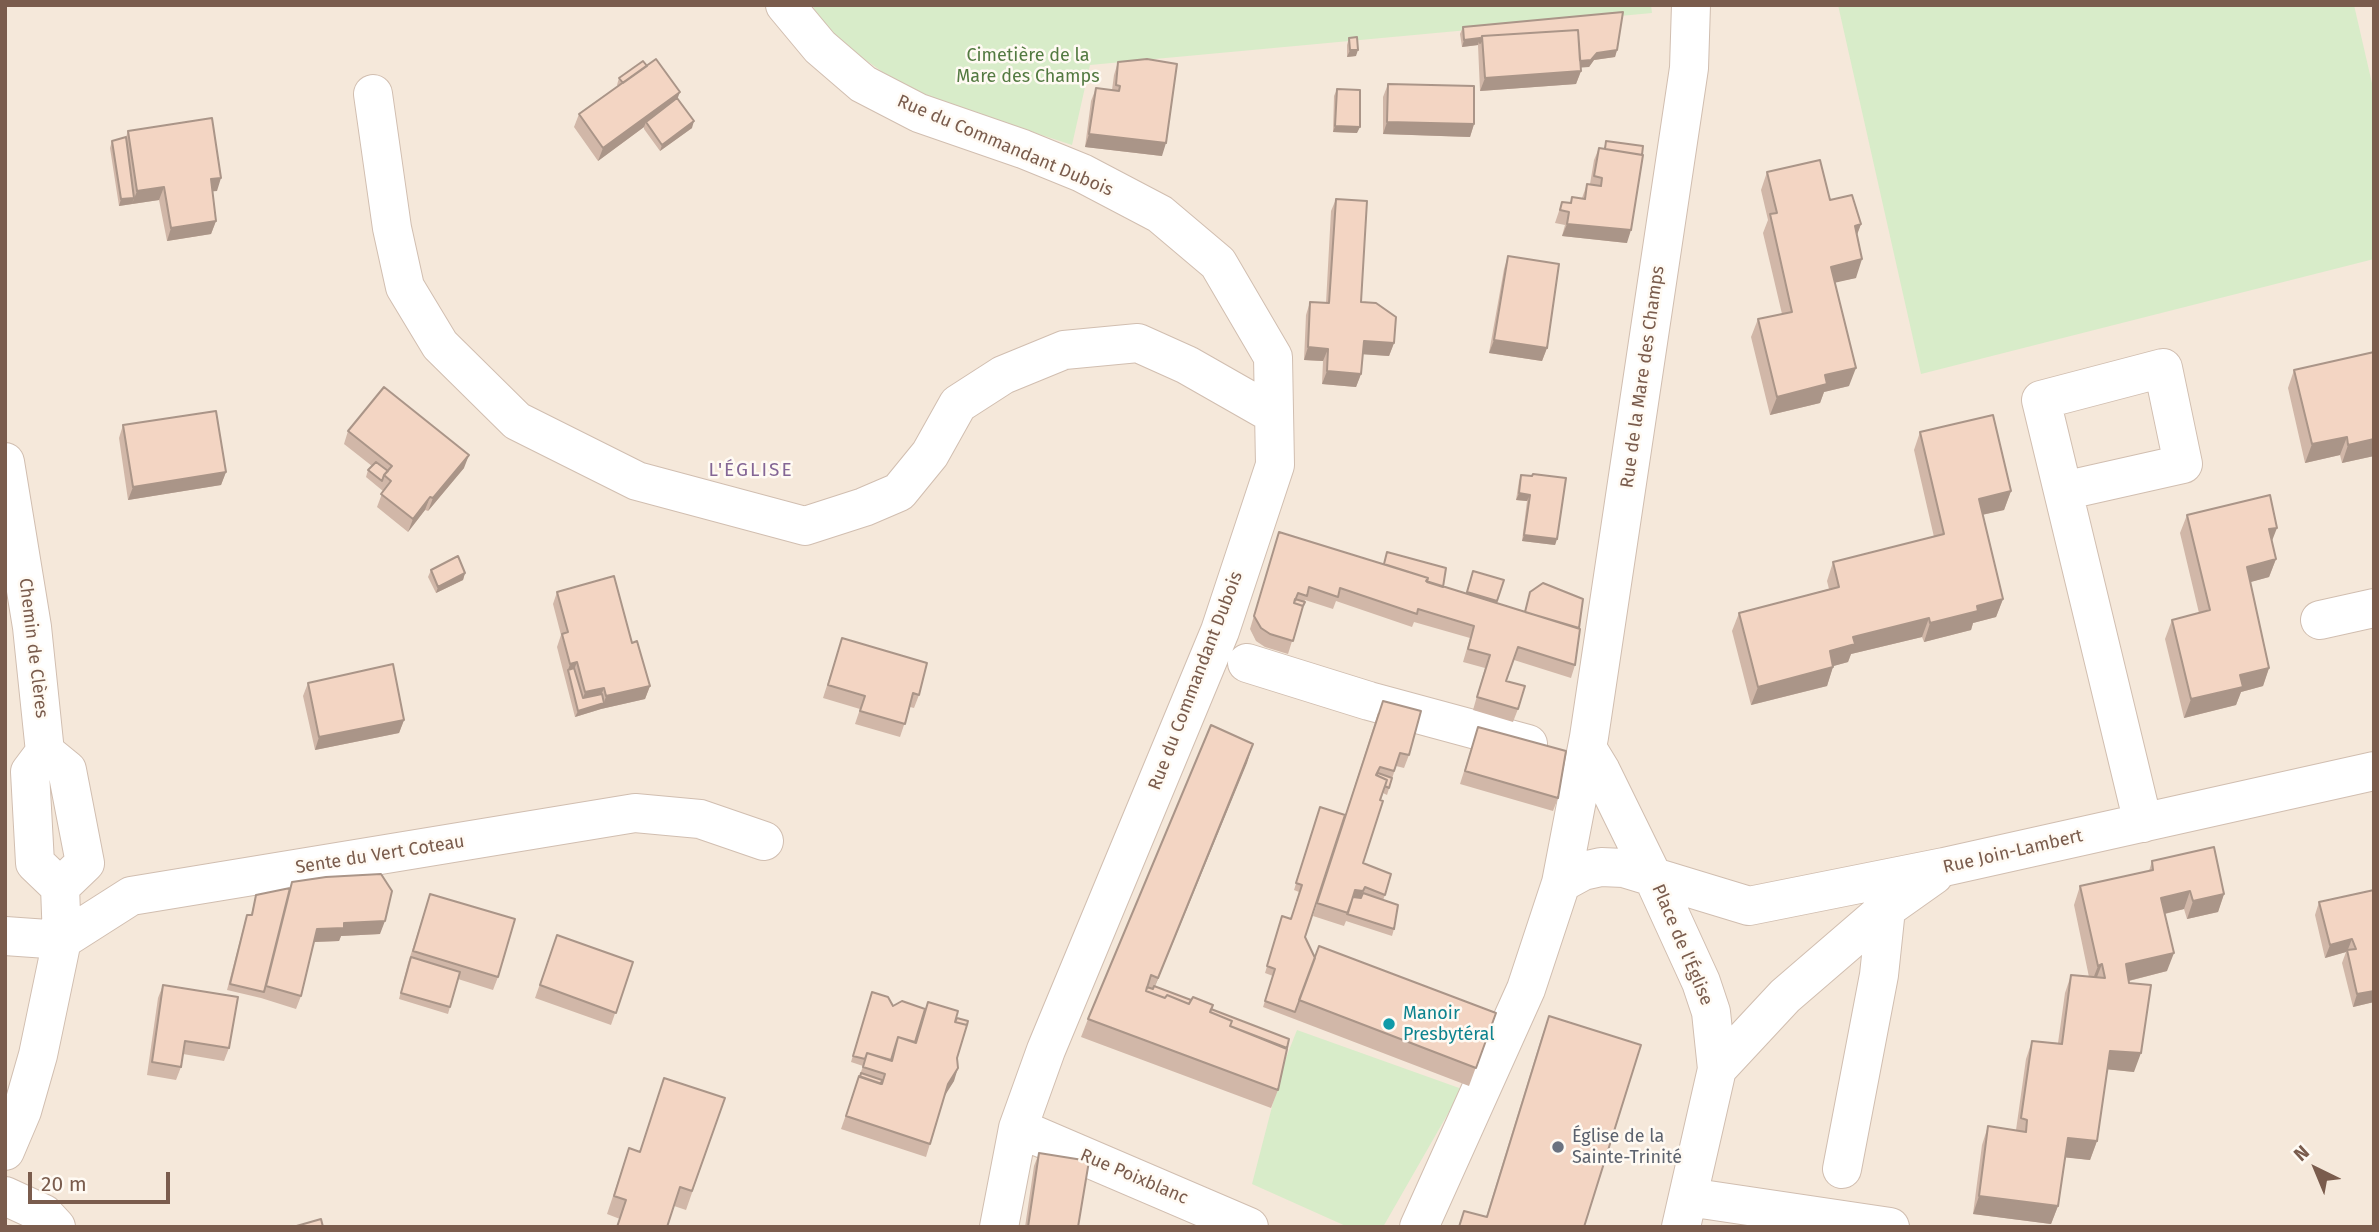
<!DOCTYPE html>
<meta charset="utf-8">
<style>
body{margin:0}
#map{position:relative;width:2379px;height:1232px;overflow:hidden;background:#fdf6ec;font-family:"Fira Sans",sans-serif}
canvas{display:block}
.frame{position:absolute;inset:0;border:7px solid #7a5c4d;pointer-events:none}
.north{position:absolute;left:2281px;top:1134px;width:70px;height:70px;-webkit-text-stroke:5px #fffaf3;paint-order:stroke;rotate:317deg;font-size:19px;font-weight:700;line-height:28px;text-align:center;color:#7a5c4d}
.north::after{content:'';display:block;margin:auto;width:24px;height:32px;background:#7a5c4d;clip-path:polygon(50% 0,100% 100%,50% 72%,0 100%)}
.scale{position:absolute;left:28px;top:1172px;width:142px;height:32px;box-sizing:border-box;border:4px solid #7a5c4d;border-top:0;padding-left:9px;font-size:21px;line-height:24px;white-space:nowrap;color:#7a5c4d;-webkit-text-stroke:5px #fffaf3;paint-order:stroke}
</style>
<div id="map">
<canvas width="2379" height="1232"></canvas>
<div class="frame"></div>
<div class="north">N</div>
<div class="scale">20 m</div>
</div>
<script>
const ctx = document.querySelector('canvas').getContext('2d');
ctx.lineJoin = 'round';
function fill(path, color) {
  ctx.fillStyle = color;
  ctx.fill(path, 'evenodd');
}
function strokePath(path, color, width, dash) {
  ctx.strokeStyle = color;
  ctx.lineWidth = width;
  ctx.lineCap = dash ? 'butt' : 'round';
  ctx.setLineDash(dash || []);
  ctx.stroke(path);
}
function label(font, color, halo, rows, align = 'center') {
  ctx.font = font + ' "Fira Sans",sans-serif';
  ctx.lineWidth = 5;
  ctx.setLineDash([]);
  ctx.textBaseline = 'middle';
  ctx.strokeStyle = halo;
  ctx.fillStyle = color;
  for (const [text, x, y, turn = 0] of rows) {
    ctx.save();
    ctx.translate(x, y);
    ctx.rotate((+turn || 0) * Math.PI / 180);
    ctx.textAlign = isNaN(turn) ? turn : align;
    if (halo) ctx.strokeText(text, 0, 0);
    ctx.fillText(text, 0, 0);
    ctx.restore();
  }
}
fill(new Path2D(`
 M5,5H2374V1227H5Z`), '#f5e8da');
fill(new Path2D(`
 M812,5H1651L1652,13L1090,65L1072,145L929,98L888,76L831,35Z
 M1838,5H2354L2374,92V259L1921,374Z
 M1297,1030L1462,1089L1383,1227H1348L1252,1184L1282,1068Z`), '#d8ecc9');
const minor = new Path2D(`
 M785,5L820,47L863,84L919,113L1023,149L1082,173L1160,214L1218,263L1273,357L1275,465L1220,631L1046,1050L1018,1128L999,1227
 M373,94L392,228L405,287L440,345L517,421L637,481L805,526L864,507L899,492L930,454L958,404L1003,375L1064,350L1138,343L1187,365L1273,414
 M5,462L32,627L45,752L30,772L35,863L60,887L62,940L38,1055L22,1111L5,1151
 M2063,491L2183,464L2163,368L2041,400L2143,823
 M2320,620L2374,608
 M1247,663L1369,701L1528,744
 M1587,748L1601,771L1653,877L1701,982L1711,1012L1717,1069L1681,1227
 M45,752L67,770L85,863L60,887
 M1561,883L1583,871L1601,867L1624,868L1749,906L1944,867L2374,771
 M5,936L62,940L131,896L635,813L700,819L764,841
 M1717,1069L1785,996L1886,909L1934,875
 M1018,1128L1249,1227
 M1842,1169L1879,975L1886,909L1884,895
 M5,1196L44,1214L56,1227
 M1688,1197L1890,1227
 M1419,1227L1526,989L1561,883L1589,737L1689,68L1691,5`);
strokePath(minor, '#d1beb0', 40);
strokePath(minor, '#fff', 38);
fill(new Path2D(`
 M1463,27L1617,50L1615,57L1594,60L1589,67H1581V71L1576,84L1480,91L1478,45L1462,47L1460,34Z
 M1349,38L1356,56L1347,57V45Z
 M1118,62L1162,156L1085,147L1091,101L1096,88L1112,90L1114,75Z
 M647,66L677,98L692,128L660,151L644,129V127L598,161L574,127L579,114L618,86L617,85L619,78Z
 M1388,84L1474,124L1470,137L1383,134V97Z
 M1337,89L1357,133L1333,132L1334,96Z
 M128,131L217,191H212L216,221L211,234L167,241L159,200L119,206L110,148L112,141L126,137Z
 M1606,141L1627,243L1562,236L1565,225L1555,223L1562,202L1570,203L1582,198L1587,184H1590L1594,160L1599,148H1604Z
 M1767,172L1830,200L1861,224L1857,234L1856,278L1835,282L1849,386L1824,392L1820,403L1770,415L1751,337L1758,319L1782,314L1763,233L1768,220L1761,190Z
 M1336,199L1361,302L1394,343L1389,356L1363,354L1361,374L1356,387L1322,384L1323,361L1304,360L1306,315L1310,302L1326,303L1331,211Z
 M1508,256L1547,348L1542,361L1489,353L1504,269Z
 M2294,370L2374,456L2342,463L2340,455L2305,463L2288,388Z
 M123,425L226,472L221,485L128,500L119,438Z
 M348,431L464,468L428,511L425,510L408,532L377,507L383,491L366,477L368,470L372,466L344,444Z
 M1920,432L2011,491L2004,510L1982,515L2003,599L1996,617L1973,623L1971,630L1924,642L1922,637L1851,654L1848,662L1833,666L1827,686L1751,705L1732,631L1739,613L1829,589L1827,581L1833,562L1934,537L1914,450Z
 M1521,475L1557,539L1555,545L1522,541L1527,501L1516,500L1519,481Z
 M2187,515L2272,541L2276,559L2269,577L2250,582L2269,668L2263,686L2241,692L2236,705L2184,718L2165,639L2172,620L2199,613L2180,533Z
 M1279,532L1466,594L1473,571L1504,580L1497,603L1525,612L1530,592L1575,665L1571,678L1514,660L1506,681L1518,709L1513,722L1473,710L1485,668L1463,662L1470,638L1414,622L1412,627L1336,601L1333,609L1305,600L1288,654L1265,647L1256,641L1250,629Z
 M431,570L465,573L463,580L436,593L428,577Z
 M557,592L632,643L650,686L645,699L601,709L575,717L557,647L561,635L553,604Z
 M842,638L919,695L914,708L910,707L900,737L855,724L860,709L823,698Z
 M308,683L404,720L399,733L315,750L303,696Z
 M1378,713L1409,755L1404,768L1396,766L1387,795L1383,793L1363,863L1385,895L1383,900L1394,929L1392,936L1346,921L1344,926L1313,916Z
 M1478,727L1558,798L1553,811L1460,784Z
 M1253,744L1155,986L1212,1009L1278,1090L1271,1108L1081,1037L1088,1019Z
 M1320,807L1305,937L1315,958L1496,1013L1469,1086L1263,1007L1273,976L1265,973L1282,916L1291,919L1299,892L1294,890Z
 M2152,861L2224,894L2218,912L2187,919L2184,909L2165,914L2167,971L2129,981L2134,1072L2107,1069L2097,1141L2090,1160L2065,1157L2058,1206L2051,1224L1973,1214L1982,1145L1988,1126L2016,1130L2026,1059L2032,1041L2058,1043L2065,993L2071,975L2089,977L2074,905L2080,886L2149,871Z
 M292,882L380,934L341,936L339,941L314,942L301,996L296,1009L261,998L227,990L245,921L247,915H251L256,895L290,888Z
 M2374,890V1002L2353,1007L2342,963L2346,952L2325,958L2315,915L2319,902Z
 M430,894L498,977L493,990L458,979L448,1014L399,999L408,963Z
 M557,935L633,962L611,1025L535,998Z
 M163,985L229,1048L224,1061L183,1054L181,1067L176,1080L147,1075L158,998Z
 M870,998L893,1006L957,1018V1058L954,1081L945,1094L926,1157L841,1129L863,1066L851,1062Z
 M1549,1016L1584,1227H1458L1464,1211L1486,1217L1541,1039Z
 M664,1078L725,1098L686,1210L674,1206L620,1219L607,1214L629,1148L640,1152Z
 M1039,1153L1078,1227H1025L1034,1166Z`), '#d1b7a8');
fill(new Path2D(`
 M1480,38L1478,45L1462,47L1464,40Z
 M1350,50H1358L1356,56L1347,57Z
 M1617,50L1615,57L1594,60L1589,67L1575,68L1578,61L1597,53Z
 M1581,71L1576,84L1480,91L1485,78Z
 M680,92L675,105L646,122L644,127L598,161L603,148Z
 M694,121L692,128L660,151L662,145Z
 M1387,122L1474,124L1470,137L1383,134Z
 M1335,126L1360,127L1357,133L1333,132Z
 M1089,134L1166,143L1162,156L1085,147Z
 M221,178L217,191L206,192L211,179Z
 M164,187L159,200L132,204L137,191Z
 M134,198L132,204L119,206L121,199Z
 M216,221L211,234L167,241L171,228Z
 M1567,224L1631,230L1627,243L1562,236Z
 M1861,224L1854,243L1855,226Z
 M1862,259L1856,278L1825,285L1831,267Z
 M1494,340L1547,348L1542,361L1489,353Z
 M1364,341L1394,343L1389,356L1359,354Z
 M1308,347L1328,349L1323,361L1304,360Z
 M1856,368L1849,386L1824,392L1820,403L1770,415L1777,397L1825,375Z
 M1327,371L1361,374L1356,387L1322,384Z
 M2347,437L2340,455L2305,463L2312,444Z
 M2374,439V456L2342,463L2348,445Z
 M469,455L464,468L428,511L433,498Z
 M226,472L221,485L128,500L133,487Z
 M2011,491L2004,510L1972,517L1979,499Z
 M1519,493L1530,495L1527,501L1516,500Z
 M430,497L425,510L408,532L413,519Z
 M2277,528L2270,546L2269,529Z
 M1524,535L1557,539L1555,545L1522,541Z
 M2276,559L2269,577L2240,585L2247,567Z
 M465,573L463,580L436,593L438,587Z
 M2003,599L1996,617L1973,623L1971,630L1924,642L1930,623L1977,606Z
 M1929,618L1922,637L1851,654L1848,662L1823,669L1830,651L1853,637Z
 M577,662L572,675L568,670L570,664Z
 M1833,667L1827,686L1751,705L1758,687Z
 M2269,668L2263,686L2241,692L2236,705L2184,718L2191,699L2240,675Z
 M650,686L645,699L601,709L575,717L578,711L604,703L606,696Z
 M604,688L599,700L581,705L585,692Z
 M404,720L399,733L315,750L319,737Z
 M1253,744L1247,763L1151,996L1158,978Z
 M1355,890L1363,891L1359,904L1351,903Z
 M2190,891L2184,909L2155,916L2161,898Z
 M2224,894L2218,912L2187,919L2193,901Z
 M385,921L380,934L341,936L339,941L313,942L317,929L344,923Z
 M2352,939L2347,952V950L2346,952L2325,958L2330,945Z
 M2174,953L2167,971L2120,983L2126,964Z
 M2102,964L2095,982L2091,984L2098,966Z
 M2374,991V1002L2353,1007L2357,994Z
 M2110,1051L2141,1053L2134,1072L2104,1069Z
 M958,1068L954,1081L944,1097L948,1084Z
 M2068,1138L2097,1141L2090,1160L2061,1157Z
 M1979,1196L2058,1206L2051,1224L1973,1214Z`), '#aa9588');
const building = new Path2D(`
 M1623,12L1617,50L1597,53L1591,60L1580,61L1578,30L1482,36L1480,43V38L1464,40L1463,27Z
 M1578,30L1581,71L1485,78L1482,36Z
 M1357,37L1358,50H1350L1349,38Z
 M656,59L680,92L603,148L579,114Z
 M1147,59L1177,64L1166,143L1089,134L1096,88L1119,91L1120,86L1116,85L1118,62Z
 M643,61L647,66L623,83L619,78Z
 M1388,84L1474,86V124L1387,122Z
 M1337,89L1360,90V127L1335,126Z
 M677,98L694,121L662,145L646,122Z
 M212,118L221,178L211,179L216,221L171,228L164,187L137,191L128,131Z
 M126,137L134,198L121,199L112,141Z
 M1606,141L1643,146L1642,155L1605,149Z
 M1599,148L1643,155L1631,230L1567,224L1569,212L1560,210L1562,202L1571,203L1572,197L1585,199L1587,184L1601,186L1602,178L1594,176Z
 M1820,160L1830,200L1852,195L1861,224L1855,226L1862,259L1831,267L1856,368L1825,375L1827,384L1777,397L1758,319L1792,312L1770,214L1777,213L1767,172Z
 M1336,199L1367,201L1361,302L1376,303L1396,317L1394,343L1364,341L1361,374L1327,371L1328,349L1308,347L1310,302L1329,303Z
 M1508,256L1559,264L1547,348L1494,340Z
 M2374,352V439L2348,445L2347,437L2312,444L2294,370Z
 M384,387L469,455L433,498L430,497L413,519L381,494L391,481L384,475L392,466L348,431Z
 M216,411L226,472L133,487L123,425Z
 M1993,415L2011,491L1979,499L2003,599L1977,606L1978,611L1930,623L1929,618L1853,637L1855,644L1830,651L1833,667L1758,687L1739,613L1839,587L1833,562L1944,534L1920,432Z
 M376,462L388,471L384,475L382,481L368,470Z
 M1533,474L1566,478L1557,539L1524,535L1530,495L1519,493L1521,475L1532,476Z
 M2270,495L2277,528L2269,529L2276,559L2247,567L2269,668L2240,675L2243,687L2191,699L2172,620L2210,610L2187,515Z
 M1279,532L1428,578L1426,581L1580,629L1575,665L1518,647L1506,681L1525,686L1518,709L1477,697L1490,655L1468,649L1474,626L1418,609L1417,614L1340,588L1338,597L1309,587L1307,596L1298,593L1294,603L1303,606L1293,641L1270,634L1261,628L1254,616Z
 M1387,552L1446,568L1443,587L1427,582L1428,578L1384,564Z
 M458,556L465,573L438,587L431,570Z
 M1473,571L1504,580L1497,601L1467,592Z
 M614,576L632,643L637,641L650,686L606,696L604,688L585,692L577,662L570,664L562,634L568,632L557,592Z
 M1543,583L1583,599L1579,628L1525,612L1530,592Z
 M1295,599L1305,602L1303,606L1294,603Z
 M842,638L927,663L919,695L913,693L905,724L860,711L865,696L828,685Z
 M393,664L404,720L319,737L308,683Z
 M574,668L583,698L602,694L604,703L578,711L568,670Z
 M1383,701L1421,711L1409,755L1400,753L1394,771L1380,767L1376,775L1387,780L1380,800L1383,801L1363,863L1391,874L1385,895L1365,887L1363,891L1355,890L1348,913L1317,903Z
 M1211,725L1253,744L1158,978L1151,975L1146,991L1165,998L1167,995L1189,1004L1193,997L1213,1005L1210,1012L1232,1021L1230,1026L1287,1049L1278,1090L1088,1019Z
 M1478,727L1566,751L1558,798L1465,771Z
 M1378,773L1392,778L1389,788L1385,786L1387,780L1376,775Z
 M1320,807L1345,815L1305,937L1315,958L1295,1012L1265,1001L1275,969L1267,966L1282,916L1291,919L1302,885L1296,883Z
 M2214,847L2224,894L2193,901L2190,891L2161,898L2174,953L2126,964L2129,983L2151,985L2141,1053L2110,1051L2097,1141L2068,1138L2058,1206L1979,1196L1988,1126L2026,1132L2027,1120L2021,1118L2032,1041L2062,1044L2071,975L2105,978L2102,964L2098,966L2080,886L2153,870L2152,861Z
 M381,874L392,891L385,921L344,923V928L317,929L301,996L266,986L292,882L326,877Z
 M290,888L264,992L230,984L247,915H252L256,895Z
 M2374,890V991L2357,994L2347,950L2356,949L2352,939L2330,945L2319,902Z
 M1363,893L1398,905L1394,929L1347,914L1353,897L1361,898Z
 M430,894L515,919L498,977L413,951Z
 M557,935L633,962L616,1013L540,985Z
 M1319,946L1496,1013L1476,1068L1299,1000Z
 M411,957L460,972L450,1007L401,993Z
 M163,985L238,997L229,1048L185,1041L181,1067L152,1062Z
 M1154,986L1191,1000L1189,1004L1167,995L1165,998L1146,991L1147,987L1153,989Z
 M872,992L888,997L893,1006L902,1001L925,1009L915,1042L898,1037L891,1060L867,1053L865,1059L853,1056Z
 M928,1002L958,1011L955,1022L967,1025L957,1058L958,1068L948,1084L930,1144L846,1116L859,1076L882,1084L885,1074L863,1067L867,1053L892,1061L898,1037L916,1043Z
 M1211,1009L1289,1039L1287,1048L1230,1026L1232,1021L1210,1012Z
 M1549,1016L1641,1045L1584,1227H1459L1464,1211L1487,1217Z
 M957,1018L968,1021L967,1025L955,1022Z
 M861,1073L882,1080L881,1084L860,1077Z
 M664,1078L725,1098L692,1191L680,1187L667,1227H617L626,1200L614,1196L629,1148L640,1152Z
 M1039,1153L1089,1161L1078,1227H1028Z
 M321,1219L323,1227H293Z`);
fill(building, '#f3d5c3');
strokePath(building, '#aa9588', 2);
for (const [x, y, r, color] of [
 [1389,1024,7,"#0f9aa8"],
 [1558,1147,7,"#6b7280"]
]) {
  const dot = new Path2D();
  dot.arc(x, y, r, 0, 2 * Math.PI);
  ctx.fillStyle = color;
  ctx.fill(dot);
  strokePath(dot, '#fffaf3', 2.5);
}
label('18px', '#537a41', '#fffaf3', [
 ["Cimetière de la",1028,56],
 ["Mare des Champs",1028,77]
]);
label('18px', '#7a5c4d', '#fffaf3', [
 ["Rue du Commandant Dubois",1005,146,23],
 ["Rue de la Mare des Champs",1643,377,-82],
 ["Chemin de Clères",33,648,83],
 ["Rue du Commandant Dubois",1196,681,-69],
 ["Rue Join-Lambert",2013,852,-13],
 ["Sente du Vert Coteau",380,855,-9],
 ["Place de l'Église",1682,945,67],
 ["Rue Poixblanc",1134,1177,23]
]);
label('18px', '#0d838f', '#fffaf3', [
 ["Manoir",1403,1014],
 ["Presbytéral",1403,1035]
], 'left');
label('18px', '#5b616d', '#fffaf3', [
 ["Église de la",1572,1137],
 ["Sainte-Trinité",1572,1158]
], 'left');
ctx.letterSpacing = '2px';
label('19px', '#846695', '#fffaf3', [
 ["L'ÉGLISE",751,471]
]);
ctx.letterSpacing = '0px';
</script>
